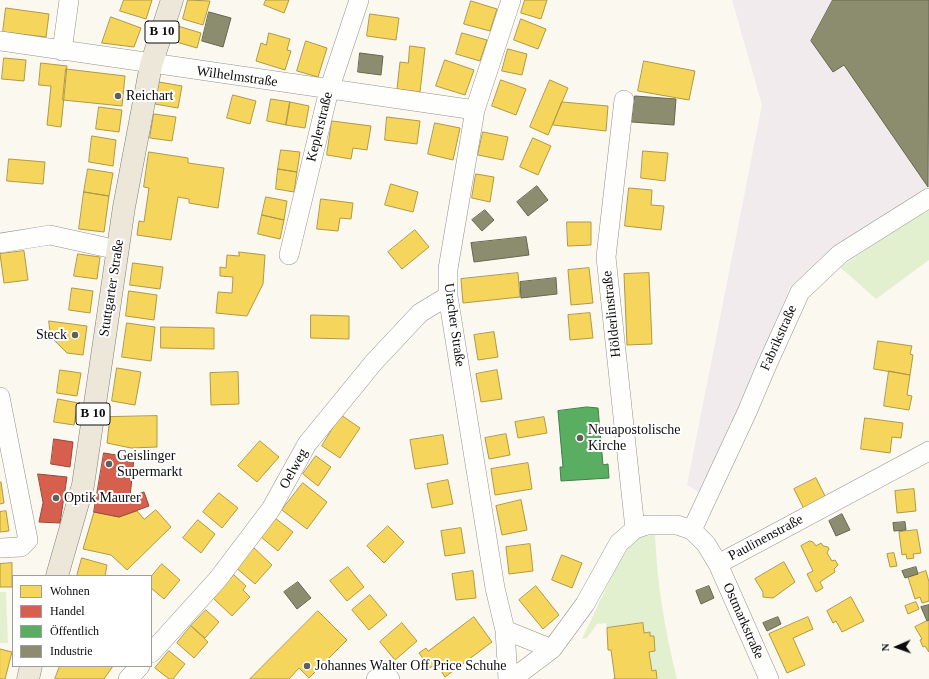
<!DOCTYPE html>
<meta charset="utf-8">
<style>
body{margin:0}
#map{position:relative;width:929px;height:679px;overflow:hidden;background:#fbf8f0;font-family:"Times New Roman",serif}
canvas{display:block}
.legend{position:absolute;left:12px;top:575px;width:140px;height:92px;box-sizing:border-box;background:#fff;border:1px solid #9e9e9e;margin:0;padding:5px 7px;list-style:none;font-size:12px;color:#0c0c0c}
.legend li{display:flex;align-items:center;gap:8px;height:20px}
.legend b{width:20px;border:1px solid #9e9e9e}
.north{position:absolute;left:877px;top:627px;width:40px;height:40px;-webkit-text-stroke:3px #fff;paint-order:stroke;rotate:268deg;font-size:11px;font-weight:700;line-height:16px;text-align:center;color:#0c0c0c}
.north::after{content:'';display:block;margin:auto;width:14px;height:18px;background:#0c0c0c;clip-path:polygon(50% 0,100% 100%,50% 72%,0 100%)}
</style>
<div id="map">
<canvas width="929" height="679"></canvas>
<ul class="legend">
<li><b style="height:11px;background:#f6d55c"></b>Wohnen</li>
<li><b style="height:11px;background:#d6604d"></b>Handel</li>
<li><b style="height:11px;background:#5aae61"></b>Öffentlich</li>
<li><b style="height:11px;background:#8c8c6e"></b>Industrie</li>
</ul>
<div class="north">N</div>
</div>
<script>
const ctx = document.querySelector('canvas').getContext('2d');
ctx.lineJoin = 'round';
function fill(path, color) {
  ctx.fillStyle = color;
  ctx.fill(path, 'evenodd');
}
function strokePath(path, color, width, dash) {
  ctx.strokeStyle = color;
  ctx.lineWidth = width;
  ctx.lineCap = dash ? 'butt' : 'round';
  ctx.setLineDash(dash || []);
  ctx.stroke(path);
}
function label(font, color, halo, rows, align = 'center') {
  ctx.font = font + ' "Times New Roman",serif';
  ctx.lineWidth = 4;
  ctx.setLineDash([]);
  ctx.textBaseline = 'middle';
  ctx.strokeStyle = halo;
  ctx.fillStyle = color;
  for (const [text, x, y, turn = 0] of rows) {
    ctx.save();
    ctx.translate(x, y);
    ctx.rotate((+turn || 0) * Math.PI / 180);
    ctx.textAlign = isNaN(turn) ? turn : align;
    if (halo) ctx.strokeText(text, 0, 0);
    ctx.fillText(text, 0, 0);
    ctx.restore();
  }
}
fill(new Path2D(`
 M732,0H929V189L818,262L790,287L704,495L687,485L762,105Z`), '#f2ebed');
fill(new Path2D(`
 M929,209V260L876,299L840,267Z
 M655,534C657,584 665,631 677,679H657L656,670L652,671L649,652L655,651L654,636H650L649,632L644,633L643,623L607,628L606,623L597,624L587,638L582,639L616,567L630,545L641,537Z
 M0,592H6L8,643H0Z`), '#e3f0d0');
const homes = new Path2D(`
 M124,0H152L146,19L120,11Z
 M188,0L210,1L203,25L183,19Z
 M266,0H289L284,13L264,5Z
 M525,0H547L541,19L521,13Z
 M471,1L497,9L490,31L464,24Z
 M6,8L49,14L46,37L3,32Z
 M370,14L399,18L396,40L367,36Z
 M111,17L141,28L134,47L102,43Z
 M521,19L546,29L538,49L514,40Z
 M178,26L201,33L197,48L173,41Z
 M269,33L290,39L287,50L291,51L285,70L256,61L261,43L266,45Z
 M462,33L487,40L480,61L456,54Z
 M306,41L327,48L318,77L297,71Z
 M410,46L425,48L420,92L397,89L400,62L408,63Z
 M508,49L527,54L522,75L502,71Z
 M4,58L26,60L24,81L2,79Z
 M445,60L474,70L465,95L436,86Z
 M644,61L695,71L689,100L638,91Z
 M41,63L67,66L61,127L47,125L51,86L39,85Z
 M66,69L125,76L122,106L63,100Z
 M501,80L526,89L516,115L492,106Z
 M550,80L568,88L548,135L530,127Z
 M159,82L182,86L178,108L155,104Z
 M233,95L256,101L250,124L227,118Z
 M271,99L290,102L286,125L267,121Z
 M290,102L309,106L305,128L286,125Z
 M562,102L608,106L606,131L553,125Z
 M99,107L122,110L119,132L96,129Z
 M154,114L176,117L172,141L150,138Z
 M387,117L420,121L417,144L385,140Z
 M332,121L371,126L367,150L353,148L351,159L327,155Z
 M435,123L460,128L453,160L428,154Z
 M483,132L508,137L503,160L478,155Z
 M92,136L116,140L113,166L89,162Z
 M533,138L551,146L538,175L520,167Z
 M281,150L300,152L297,172L278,169Z
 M643,151L668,153L665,181L641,178Z
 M149,152L188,158V163L224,168L218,208L189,203V199L178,197L171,240L137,235L139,221L144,222L149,188L144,187Z
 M9,159L45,162L43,184L7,181Z
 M88,169L113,173L109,196L84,192Z
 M278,169L297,172L294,192L276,189Z
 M476,174L494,177L490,202L472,198Z
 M391,184L418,192L413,212L385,205Z
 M629,188L652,190L651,205L664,206L661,230L625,226Z
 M84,192L109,196L104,232L79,229Z
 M266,197L287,201L284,220L262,215Z
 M321,199L353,203L351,219L340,218L338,231L317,229Z
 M262,215L284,220L280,239L258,234Z
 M567,222H591V245L568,246Z
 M415,230L429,247L402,269L388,252Z
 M24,251L28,280L4,283L0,254Z
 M239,252L265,255L263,284L247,316L216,313L218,292L232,293L233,277L220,276V267L226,268L227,255L239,256Z
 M78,254L100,257L97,279L74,276Z
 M133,263L163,267L160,289L130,285Z
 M589,268L593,303L571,305L568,270Z
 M518,273L520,297L463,303L461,279Z
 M649,273L652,344L627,345L624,274Z
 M72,288L93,291L90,313L69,310Z
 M129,291L157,295L154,320L126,316Z
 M590,313L593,338L570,340L568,315Z
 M311,315L349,316V339L311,338Z
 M49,321L87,326L83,355L67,353L51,337Z
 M127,323L155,327L151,361L122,357Z
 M161,327L214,328V349L161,348Z
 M494,332L498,357L478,360L474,335Z
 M878,341L912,346L910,354L913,355L910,375L874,369Z
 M117,368L141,372L135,405L112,401Z
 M60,370L81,373L77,396L57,393Z
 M497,370L502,399L481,402L476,374Z
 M889,371L910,375L907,395L912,396L909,410L884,406Z
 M238,372L239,404L211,405L210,373Z
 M58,399L78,403L74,425L54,422Z
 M341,415L360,428L340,458L322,446Z
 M157,416V447L131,448L107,443L110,417Z
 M544,417L547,433L518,438L515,422Z
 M865,418L903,423L901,438L892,437L890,453L861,449Z
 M506,434L510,455L489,459L485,438Z
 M443,435L448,464L415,469L410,440Z
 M260,441L279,457L257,482L238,466Z
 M316,456L331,467L318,486L303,474Z
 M528,463L532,489L495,495L491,469Z
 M816,478L826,498L804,509L794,489Z
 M448,480L453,504L432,508L427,484Z
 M0,482H1L4,503L0,504Z
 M303,483L327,502L307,529L282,510Z
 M914,489L916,511L897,513L895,491Z
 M219,493L238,508L222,528L203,512Z
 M521,500L527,530L502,535L496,506Z
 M156,510L171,527L127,570L111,555L83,549L94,512L119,517L137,511L144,519Z
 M6,511L9,531L0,532V512Z
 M275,518L293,532L278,551L261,537Z
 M198,520L215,534L201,553L183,538Z
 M388,526L404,542L384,563L367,546Z
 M461,528L465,553L445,556L441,531Z
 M917,530L921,553L913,554L914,558L907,559L906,554L902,555L899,532Z
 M810,541L813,542L816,546L821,543L823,546L828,547L829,549L827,553L832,561L835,560L838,565L834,569L835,572L820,582L823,588L816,592L807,574L813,571L801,546Z
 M530,544L533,571L509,574L506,547Z
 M252,546L272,565L255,584L234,566Z
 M894,553L897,566L890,567L887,554Z
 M562,555L582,563L572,588L552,580Z
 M82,558L107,565L105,576H77Z
 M784,562L795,582L773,598L763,597V592L755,579Z
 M12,563V587H0V564Z
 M162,564L180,580L164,599L151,588V577Z
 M348,567L364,587L347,601L330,581Z
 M473,571L476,598L456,600L452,574Z
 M926,571L929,582V601L922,603L920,597L915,599L908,577Z
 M234,575L246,586L243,590L250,597L232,616L213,598Z
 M536,586L559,615L543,629L519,600Z
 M370,595L387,615L369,630L352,610Z
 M851,597L864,621L842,632L836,621L833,623L827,611Z
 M916,602L919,609L908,614L905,606Z
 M206,610L219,622L205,638L191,626Z
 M318,611L347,640L309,678L299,668L289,679H250Z
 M474,617L492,642L445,677L436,663L430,668L419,653L426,648L428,651Z
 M808,617L813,629L793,638L805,665L787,673L769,634Z
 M929,620V652L925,646L923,647L920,640L922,639L915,627Z
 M402,623L417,641L395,660L380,642Z
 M643,623L644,633L650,632V636H654L655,651L649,652L652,671L656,670L657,679H613H615L611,650H608L607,628Z
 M191,626L208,642L194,658L177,643Z
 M0,649L12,652L5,679H0Z
 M169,651L185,664L173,679H169L155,668Z
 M60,666H113L104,679H55Z`);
fill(homes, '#f6d55c');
strokePath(homes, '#b09944', 1);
const shops = new Path2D(`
 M54,439L73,442L70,467L51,464Z
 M104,453L134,458L130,497L144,492L149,506L119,517L94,512Z
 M38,474L67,477L60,523L39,522L43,503Z`);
fill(shops, '#d6604d');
strokePath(shops, '#99473a', 1);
const public = new Path2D(`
 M587,407L598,408L603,465L608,464L609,478L561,481L560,467H563L558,411Z`);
fill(public, '#5aae61');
strokePath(public, '#437d48', 1);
const industry = new Path2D(`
 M833,0H929L928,187L844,65L833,72L811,41Z
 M209,12L231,18L223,47L202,41Z
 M360,53L383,56L381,75L358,72Z
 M635,96L676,99L674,125L632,122Z
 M537,186L548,200L528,216L517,202Z
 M485,210L494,220L482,231L472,220Z
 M526,237L529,255L474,262L471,243Z
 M556,278L557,294L521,298L520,282Z
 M842,514L850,530L836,536L829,521Z
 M905,522L906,530L894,531L893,523Z
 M916,567L918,574L905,578L902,571Z
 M298,582L311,598L297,609L284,592Z
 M709,586L714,598L701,604L696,591Z
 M929,605V620L927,621L921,607Z
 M778,617L781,624L767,631L763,623Z`);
fill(industry, '#8c8c6e');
strokePath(industry, '#666651', 1);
const minor = new Path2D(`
 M0,41L475,110
 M62,51L69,0
 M624,100L606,257L635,529
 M0,243L50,235L118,250
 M289,255L329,90L359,0
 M0,397L28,540L21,547L0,548
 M692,530L747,412L766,367L800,292L840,254L929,198
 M718,564L929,451
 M505,630L552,649
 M151,653L218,579L271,509L307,444L374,362L420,313L448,296
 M128,679L140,666
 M376,679H390
 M508,679L505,630L495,588L448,296V269L475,110L511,0
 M512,679L552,649L585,604L619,543L635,529L647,525H677L692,530L706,544L718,564L769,679`);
const major = new Path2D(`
 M57,576L83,485L124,207L151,65L172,0
 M28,679L31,666`);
strokePath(minor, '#94928f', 20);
strokePath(major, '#81807c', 23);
strokePath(minor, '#fefefd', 19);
strokePath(major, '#ece7d8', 22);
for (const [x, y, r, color] of [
 [118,96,4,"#605f5c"],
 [75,335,4,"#605f5c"],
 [580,438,4,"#605f5c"],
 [109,464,4,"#605f5c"],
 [56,498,4,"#605f5c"],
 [307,666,4,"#605f5c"]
]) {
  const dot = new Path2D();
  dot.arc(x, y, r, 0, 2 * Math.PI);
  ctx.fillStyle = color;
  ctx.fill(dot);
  strokePath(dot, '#fff', 1.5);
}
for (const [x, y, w] of [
 [162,32,34],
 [93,414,34]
]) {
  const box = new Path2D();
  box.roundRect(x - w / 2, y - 11, w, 22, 3);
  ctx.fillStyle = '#fff';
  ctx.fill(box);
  strokePath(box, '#0c0c0c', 1);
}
label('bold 13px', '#0c0c0c', null, [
 ["B 10",162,32],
 ["B 10",93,414]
]);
label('14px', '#0c0c0c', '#fff', [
 ["Wilhelmstraße",237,77,8],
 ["Keplerstraße",320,127,-76],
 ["Stuttgarter Straße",112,288,-81],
 ["Hölderlinstraße",612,314,-96],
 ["Uracher Straße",454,325,82],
 ["Fabrikstraße",779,338,-66],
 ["Oelweg",294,469,-61],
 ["Paulinenstraße",766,538,-28],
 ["Ostmarkstraße",743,621,66]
]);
label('14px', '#0c0c0c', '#fff', [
 ["Reichart",126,96],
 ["Steck",67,335,"right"],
 ["Neuapostolische",588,430],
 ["Kirche",588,446],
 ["Geislinger",117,456],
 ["Supermarkt",117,472],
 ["Optik Maurer",64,498],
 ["Johannes Walter Off Price Schuhe",315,666]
], 'left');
</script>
